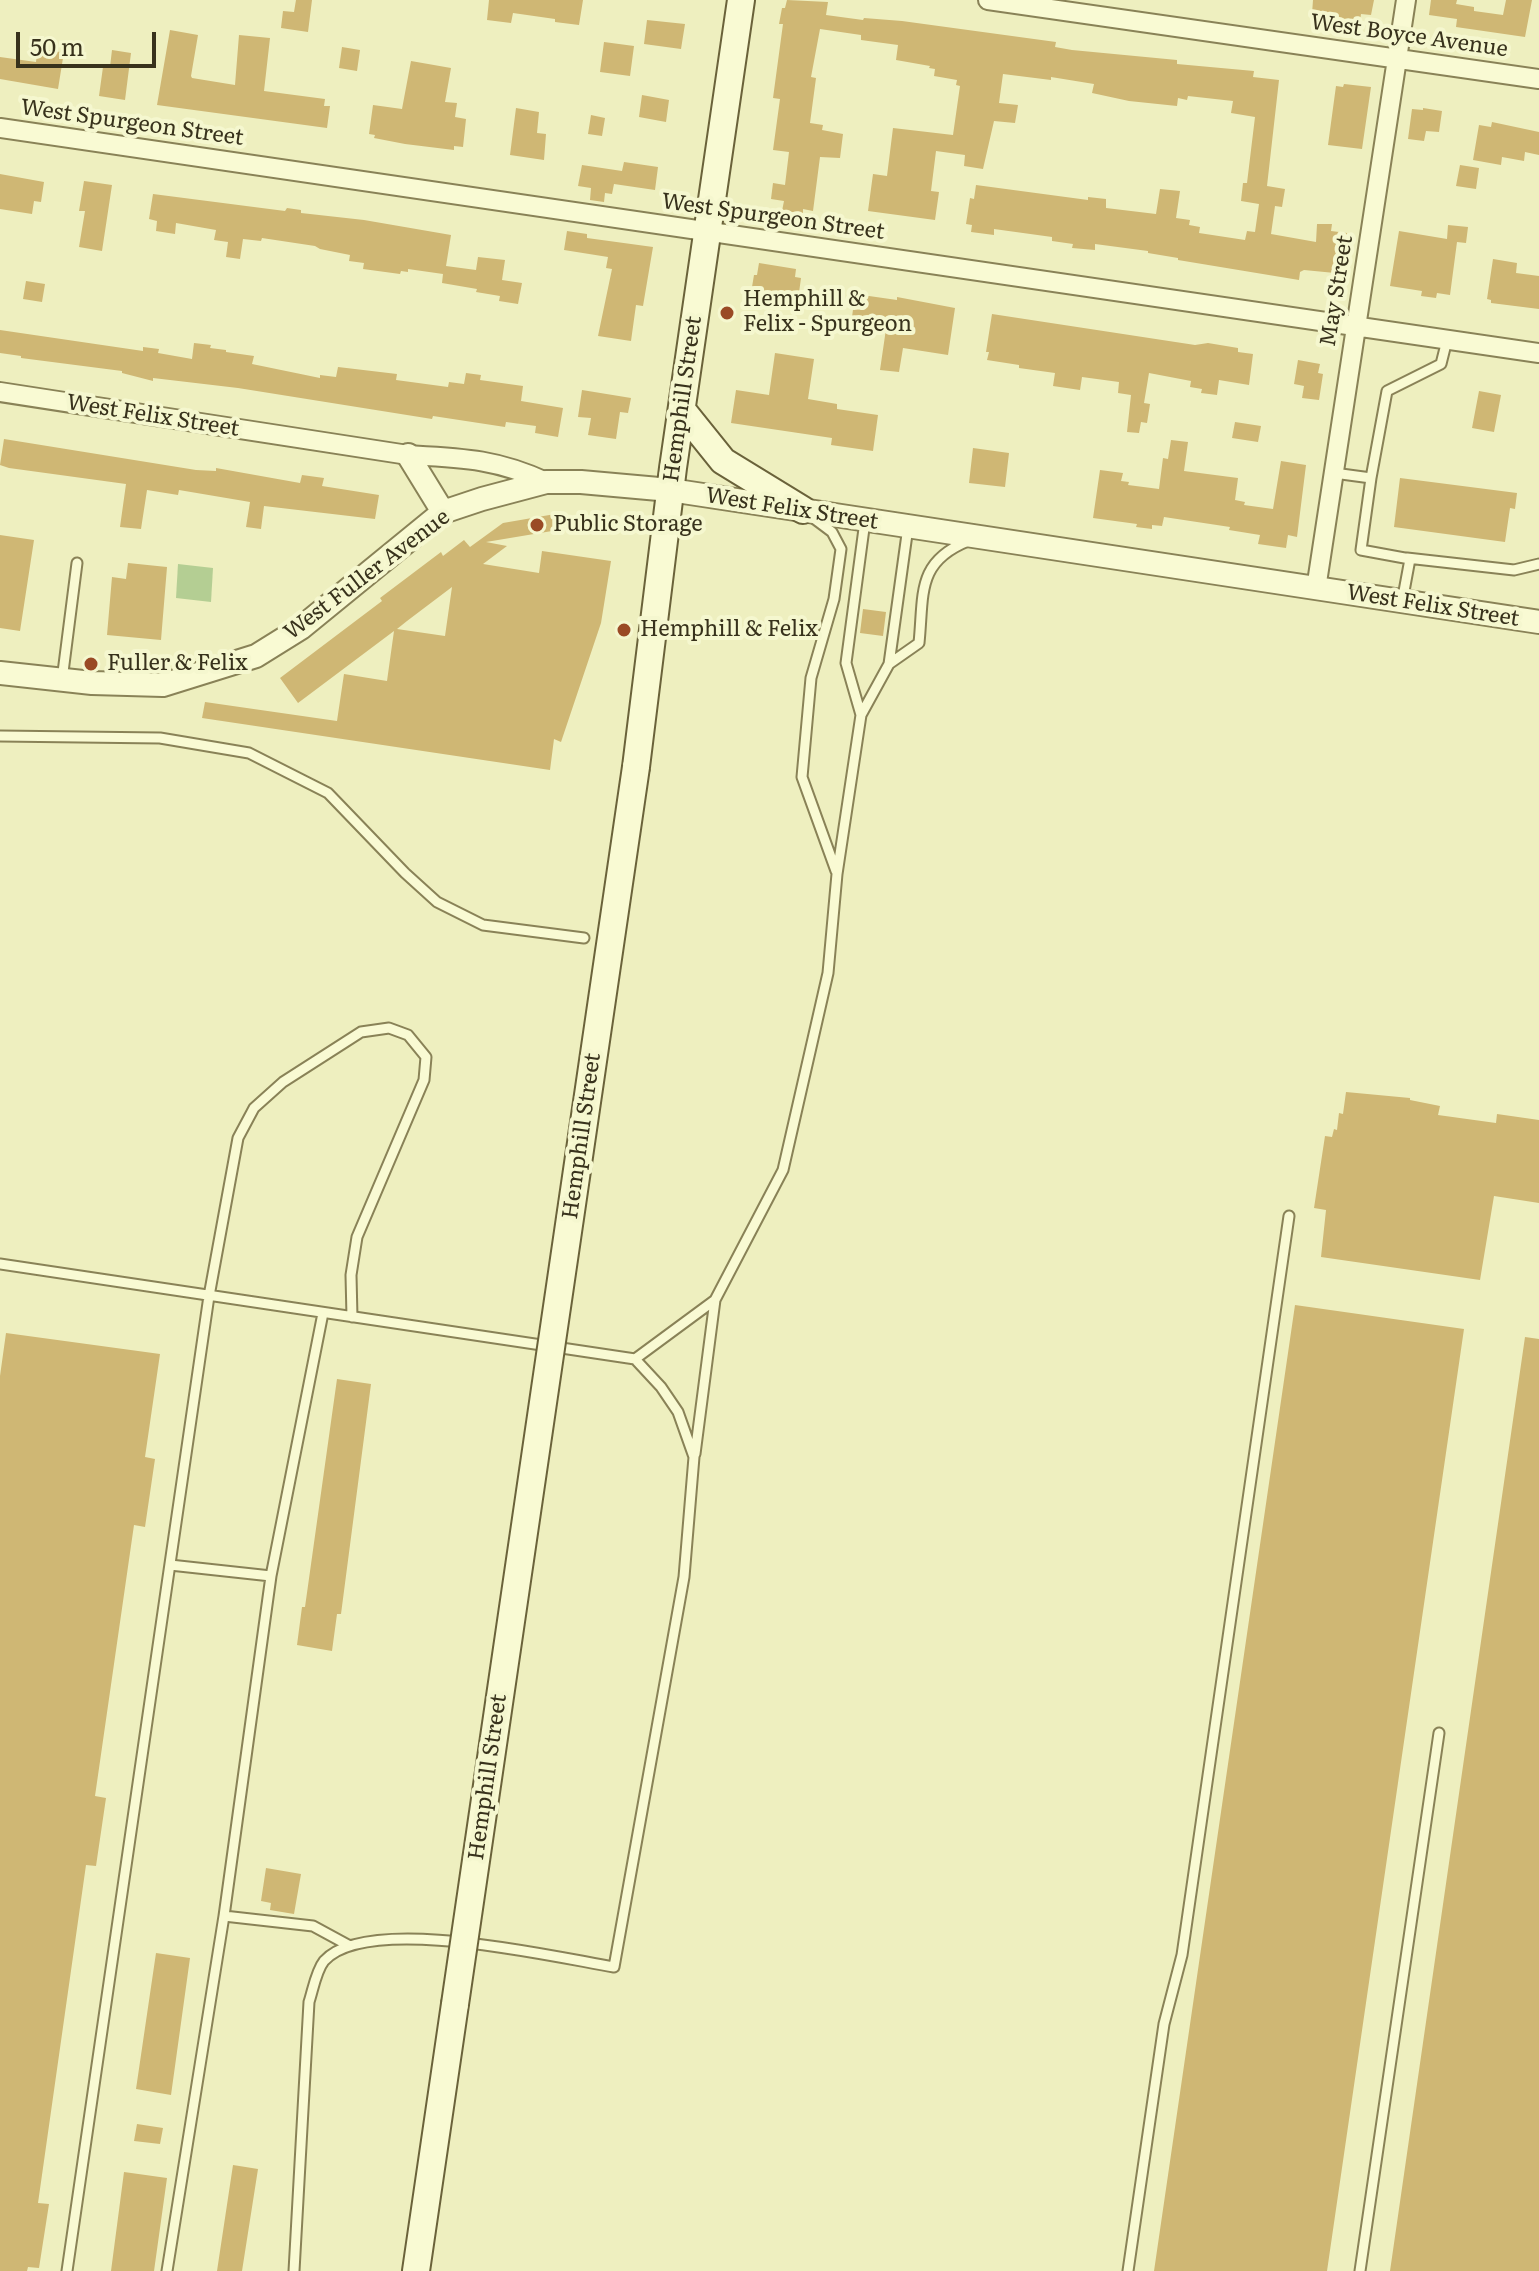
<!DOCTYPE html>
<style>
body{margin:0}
#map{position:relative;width:1539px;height:2271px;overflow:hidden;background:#eeefbf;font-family:Literata,serif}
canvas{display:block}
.scale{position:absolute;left:16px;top:32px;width:140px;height:36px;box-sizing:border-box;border:4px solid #38321c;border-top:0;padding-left:10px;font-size:24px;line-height:28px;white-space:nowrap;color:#38321c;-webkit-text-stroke:6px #f5f7cf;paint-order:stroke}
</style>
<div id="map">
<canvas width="1539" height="2271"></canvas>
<div class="scale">50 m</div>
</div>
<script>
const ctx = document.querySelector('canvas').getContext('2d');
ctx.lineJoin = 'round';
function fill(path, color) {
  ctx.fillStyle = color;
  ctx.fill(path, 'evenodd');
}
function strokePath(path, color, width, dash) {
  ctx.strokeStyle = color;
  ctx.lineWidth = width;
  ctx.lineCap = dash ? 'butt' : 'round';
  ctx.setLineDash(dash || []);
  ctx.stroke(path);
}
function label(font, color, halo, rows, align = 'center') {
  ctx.font = font + ' Literata,serif';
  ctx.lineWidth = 8;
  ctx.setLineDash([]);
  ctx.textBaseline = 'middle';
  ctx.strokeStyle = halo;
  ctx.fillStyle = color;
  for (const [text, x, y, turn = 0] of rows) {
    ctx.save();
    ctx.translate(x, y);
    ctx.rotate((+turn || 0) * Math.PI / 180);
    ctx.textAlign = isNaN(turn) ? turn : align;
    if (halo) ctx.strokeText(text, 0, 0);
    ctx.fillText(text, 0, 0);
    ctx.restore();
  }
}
fill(new Path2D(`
 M178,564L213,568L211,602L176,598Z`), '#b4ce93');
fill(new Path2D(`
 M296,0H312L308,32L281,28L283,11L294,12Z
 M489,0H583L579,25L555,22V19L513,13L511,23L487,20Z
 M787,0L828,2L826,15L863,20L864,18L902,21L1056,42L1055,47L1072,50L1177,60V64L1254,71L1253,77L1279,80L1267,186L1285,189L1282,207L1275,206L1271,234L1316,242L1317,224H1332L1331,231L1347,233L1341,265H1336L1335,273L1304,270L1300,272L1299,280L1178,260V258L1148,253V251L1095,244V250L1072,248L1073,244L1052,241V237L994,229V235L971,232L972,225L966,224L970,198L974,199L976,185L1088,200V197L1106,199V208L1156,214L1160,189L1180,191L1176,218L1190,220L1189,225L1200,227L1199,233L1245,240L1247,231L1255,232L1259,204L1241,201L1243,183H1247L1255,117L1231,113L1233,101L1188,96L1187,100L1178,98L1177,106L1129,101L1092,93L1094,84L1051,77V80L1003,74L999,103L1018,105L1015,123L994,121L983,169L964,166L965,155L936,151L931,191L939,192L935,220L868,211L873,174L887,176L893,128L953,135L960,86L956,85L957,80L934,76L935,69L929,68L930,66L896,60L898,45L861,40V35L820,29L811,77L816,78L810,123L823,125L822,130L843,134L840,158L820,157L813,211L803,209V213L782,211L784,201L771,199L773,183L785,185L789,152L773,150L780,99L773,98L783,24H779L782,8H785Z
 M1313,0H1374L1371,15L1361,14L1360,21L1312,14Z
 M1431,0H1457L1456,4L1474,7V11L1503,15L1506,0H1532L1525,37L1456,27L1457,19L1429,15Z
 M647,20L685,24L681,49L644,44Z
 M170,30L198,35L191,76L192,78L235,85L239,35L270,38L264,91L325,99L324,106H330L327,128L157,105Z
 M604,42L634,46L630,76L600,72Z
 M342,47L360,50L357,71L339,68Z
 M42,49L60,52L59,57L63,58L58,89L0,79V57L36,62L37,54L42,55Z
 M112,50L131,53L125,100L99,96L103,67H110Z
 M411,61L451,68L445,102L457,103L455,117L466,119L463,147L454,146V150L405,144L374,138L375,135L369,134L373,105L402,109Z
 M1344,84L1371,87L1362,149L1328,145L1336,86L1343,87Z
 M642,95L669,100L666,122L639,117Z
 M516,108L539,112L537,133L546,134L544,160L510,155Z
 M1423,108L1442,111L1439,132L1426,131L1424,141L1408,139L1412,109L1423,110Z
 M591,115L605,118L602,136L588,134Z
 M1492,122L1539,132V155L1525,152L1524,161L1502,157L1501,165L1473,160L1479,125L1491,127Z
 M624,162L658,167L655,190L614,184L612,194L605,193L604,202L590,200L591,188L578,186L582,165L622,171Z
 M1460,165L1479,168L1476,189L1456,186Z
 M0,174L44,182L41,202L34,201L32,214L0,209Z
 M84,181L112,185L102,251L79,247L85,211H79Z
 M153,194L285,211L287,208L301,210V213L364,220L451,235L446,266L476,270L478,257L505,260L502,280L522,283L518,304L499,301L500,296L476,292L477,289L442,283L443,274L408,269V272L401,271L400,274L363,269L364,263L349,261L350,255L320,249L315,246L262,238L261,241L243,239L240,259L226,257L228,242L214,240L216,230L176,223L175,234L156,231L157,221L149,219Z
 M1448,225L1468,227L1466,243L1457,242L1450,295L1437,293L1436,298L1421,296L1422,291L1390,286L1399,231L1447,239Z
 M567,231L587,234V238L653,247L643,306L636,305L631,341L598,336L612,269L606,268L608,257L564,250Z
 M1493,259L1517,263L1516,273L1539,276V309L1491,303V300L1487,299Z
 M759,263L796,269L795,277L801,278L798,300L751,293L754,275H757Z
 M26,281L45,284L42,302L23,299Z
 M855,294L897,300V297L955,308L948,355L903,348L899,372L880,370L886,329L851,325Z
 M992,314L1195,345L1208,343L1238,348V352L1253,354L1249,385L1219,380L1217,395L1201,393L1202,389L1190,387L1191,381L1149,373L1144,403L1150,404L1147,423L1141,422L1139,433L1127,432L1131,395L1118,393L1119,382L1082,377L1080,390L1053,386L1055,373L1019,368V365L987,360L989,352H986Z
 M0,330L143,351V347L159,349L158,353L192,359L194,343L211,345L210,348L226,350V352L254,356L252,364L320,378V375L336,377L338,367L397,374L396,380L448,387L449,382L464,384L466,373L481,375L480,380L523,386L521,401L563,408L558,437L535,433L536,426L506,422L505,427L433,416L432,419L238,388L153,378V381L122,373V371L21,358V356L0,353Z
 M775,353L814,359L808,399L837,404V409L878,415L873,451L831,445L832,438L731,423L736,390L769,395Z
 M1298,360L1320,364L1318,373L1323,374L1319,400L1302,398L1304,386L1294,384Z
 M582,390L631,398L628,413L620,412L616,439L588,435L591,418L578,417Z
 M1479,391L1501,395L1494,432L1472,428Z
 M1235,422L1261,426L1258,442L1232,438Z
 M4,439L196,470L216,471V468L300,483L302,475L324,478L322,486L379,495L375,519L264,506L261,529L246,527L250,502L179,490L178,495L147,490L141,529L120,527L126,484L9,468L0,465Z
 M1171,440L1188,442L1184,471L1238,478L1235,500L1245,502L1244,505L1273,509L1281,461L1306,465L1297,537L1288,535L1286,548L1258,544L1260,535L1229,530L1230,527L1164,517L1162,526L1152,525V529L1136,527L1137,524L1093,518L1100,470L1123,473L1121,481L1129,482L1128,485L1159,489L1163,458L1168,459Z
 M973,448L1009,453L1005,487L969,483Z
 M1400,478L1517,493L1515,509L1510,508L1505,542L1394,527Z
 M561,513L564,529L486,542L507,546L483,564L539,573L542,551L611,561L601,623L561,742L554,739L550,770L202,718L205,702L337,721L344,674L387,681L394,631L298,703L280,678L382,601L380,598L441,552L443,556L464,540L470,547L503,523ZM452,587L445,636L397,629L407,621Z
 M0,535L34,540L20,631L0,628Z
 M128,563L167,567L161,640L107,635L112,577L126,579Z
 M863,609L886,612L883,636L860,633Z
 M1346,1092L1410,1098V1100L1440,1106L1438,1115L1496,1123L1497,1114L1539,1120V1203L1494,1196L1480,1280L1321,1257L1326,1210L1314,1208L1325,1136L1332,1137L1334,1129L1337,1130L1339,1113L1343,1114Z
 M1295,1305L1464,1329L1327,2271H1154Z
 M6,1333L160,1354L145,1457L155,1459L145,1527L134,1525L95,1796L106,1798L96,1866L86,1865L38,2203L49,2204L39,2268L28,2267L27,2271H0V1376Z
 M1525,1337L1539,1339V2271H1390Z
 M337,1379L371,1384L341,1614H337L332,1651L297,1645L302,1607H305Z
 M266,1868L301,1874L294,1914L270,1910L271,1903L261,1901Z
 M156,1953L190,1958L171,2095L136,2089Z
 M137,2124L163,2128L160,2144L134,2141Z
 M233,2165L258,2169L242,2271H217Z
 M124,2172L167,2178L154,2271H111Z`), '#cfb774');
const service = new Path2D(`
 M1334,473L1371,478L1361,550L1410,559L1402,602
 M1371,478L1387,391L1441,364L1447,340
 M812,517L832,532L841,549L834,599L811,678L802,777L836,871
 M1407,558L1514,570L1539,564
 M889,664L919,643C924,594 916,562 968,541
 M62,680L77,563
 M861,715L846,663L865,521
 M0,736L160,738L249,753L328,793L405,873L437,902L483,925L584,938
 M0,1264L635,1359L661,1387L678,1412L694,1457L684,1577L614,1967C554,1957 367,1913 324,1961C316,1971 313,1990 309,2002L294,2271
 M323,1313L271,1576L224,1916L313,1926L348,1945
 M635,1359L715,1300L783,1170L828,973L837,874L861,715L889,664L908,527
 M695,1454L715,1300
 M170,1565L271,1576
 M67,2271L209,1296L238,1138L254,1108L283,1082L361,1032L389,1028L408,1035L426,1057L424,1080L357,1237L351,1275L352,1317
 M167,2271L224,1916
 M1128,2271L1164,2024L1182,1955L1289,1216
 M1360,2271L1439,1733`);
const minor = new Path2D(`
 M988,0L1539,79
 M0,128L1539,353
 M0,392L408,455C462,458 497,459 546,482
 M1316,589L1406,0`);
const tertiary = new Path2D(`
 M408,455L443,512
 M0,673L92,683L163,685L256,656L301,628L443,512L482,499L546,482H581L670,490L1539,622`);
const secondary = new Path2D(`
 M682,410L723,461L803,510
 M636,767L673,468L741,0
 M416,2271L455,2004`);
strokePath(service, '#898257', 13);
strokePath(minor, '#898257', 22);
strokePath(tertiary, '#898257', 26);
strokePath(secondary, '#6a623a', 30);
strokePath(service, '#f9fad3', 9);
strokePath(minor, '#f9fad3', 18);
strokePath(tertiary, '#f9fad3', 22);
strokePath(secondary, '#f9fad3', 26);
const secondaryBridge = new Path2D(`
 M455,2004L636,767`);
strokePath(secondaryBridge, '#6a623a', 30, []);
strokePath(secondaryBridge, '#f9fad3', 26);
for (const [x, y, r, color] of [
 [727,313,8,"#9a4a25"],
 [537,525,8,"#9a4a25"],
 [624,630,8,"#9a4a25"],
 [91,664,8,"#9a4a25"]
]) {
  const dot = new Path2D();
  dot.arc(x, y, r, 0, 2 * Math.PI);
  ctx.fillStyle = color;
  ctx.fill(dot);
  strokePath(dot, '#f5f7cf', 3);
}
label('22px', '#38321c', '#f5f7cf', [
 ["West Boyce Avenue",1409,36,8],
 ["West Spurgeon Street",132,123,8],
 ["West Spurgeon Street",773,217,8],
 ["May Street",1337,291,-81],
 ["Hemphill Street",683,399,-82],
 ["West Felix Street",153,416,9],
 ["West Felix Street",792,509,9],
 ["West Fuller Avenue",367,575,-37],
 ["West Felix Street",1433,606,9],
 ["Hemphill Street",582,1136,-82],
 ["Hemphill Street",488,1777,-82]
]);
label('22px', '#38321c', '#f5f7cf', [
 ["Hemphill &",743,300],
 ["Felix - Spurgeon",743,325],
 ["Public Storage",553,525],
 ["Hemphill & Felix",640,630],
 ["Fuller & Felix",107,664]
], 'left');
</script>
